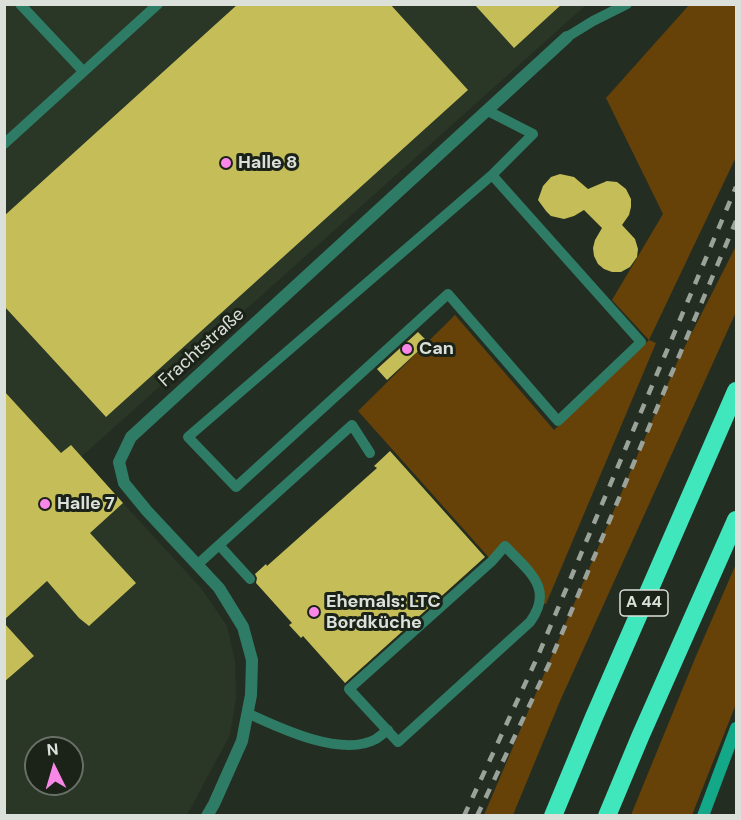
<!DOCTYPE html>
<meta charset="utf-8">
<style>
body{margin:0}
#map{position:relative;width:741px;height:820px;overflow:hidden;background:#242d22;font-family:"DM Sans",sans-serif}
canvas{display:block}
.frame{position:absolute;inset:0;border:6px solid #dbe1da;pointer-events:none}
.north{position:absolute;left:24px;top:736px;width:60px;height:60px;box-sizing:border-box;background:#1b2319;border:2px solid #686f66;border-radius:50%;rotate:355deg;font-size:16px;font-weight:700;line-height:24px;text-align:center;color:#dbe1da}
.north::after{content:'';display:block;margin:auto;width:21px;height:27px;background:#f987e8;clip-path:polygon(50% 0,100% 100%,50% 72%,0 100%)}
</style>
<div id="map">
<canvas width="741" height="820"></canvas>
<div class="frame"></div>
<div class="north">N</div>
</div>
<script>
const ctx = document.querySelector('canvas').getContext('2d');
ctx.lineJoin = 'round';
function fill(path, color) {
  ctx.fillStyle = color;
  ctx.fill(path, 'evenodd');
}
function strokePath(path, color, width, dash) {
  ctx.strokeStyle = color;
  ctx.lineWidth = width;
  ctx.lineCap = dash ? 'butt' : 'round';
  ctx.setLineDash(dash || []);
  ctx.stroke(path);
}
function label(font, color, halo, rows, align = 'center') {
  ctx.font = font + ' "DM Sans",sans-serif';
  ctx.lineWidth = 6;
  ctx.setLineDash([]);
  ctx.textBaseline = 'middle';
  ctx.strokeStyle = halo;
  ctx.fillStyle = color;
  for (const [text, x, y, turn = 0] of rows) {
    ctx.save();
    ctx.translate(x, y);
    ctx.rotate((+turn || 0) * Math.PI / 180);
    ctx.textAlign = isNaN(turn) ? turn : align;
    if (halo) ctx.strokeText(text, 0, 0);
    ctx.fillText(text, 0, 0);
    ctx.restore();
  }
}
fill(new Path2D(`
 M5,5H586L81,457L201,588L227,626L235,661L236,698L230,735L187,815L5,816ZM36,748H72V784H36Z`), '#2a3626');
fill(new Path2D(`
 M689,5H736V157L649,340L656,343L546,604L540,602V591L506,546L492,561L358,411L455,315L554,430L649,340L612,300L663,214L606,98Z
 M736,246V312L560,701L513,815H484L678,360Z
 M736,564V704L692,815H631L696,656Z`), '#664208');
fill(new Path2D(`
 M238,4H390L468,90L106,417L4,306V216Z
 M474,4H562L514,48Z
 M560,174L574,177L588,189L607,181L617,182L626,189L631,199V207L629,215L622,225L635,239L638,249L637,257L630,267L621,272H612L604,269L598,264L594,256L593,248L595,240L602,228L584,210L574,216L564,219L551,216L546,211L538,200L543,186L551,177Z
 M418,332L428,342L387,380L377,369Z
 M4,391L61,453L71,445L123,503L90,533L136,583L89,626L79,618L47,581L4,620Z
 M390,451L485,557L345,683L303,636L301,638L289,625L292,623L256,583L257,578L255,574L266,564L267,566L377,468L374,466Z
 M4,623L34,656L4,682Z`), '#c4bd58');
strokePath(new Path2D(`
 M20,4L83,71
 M567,37L593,21L627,4
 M488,111L533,134L492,175L641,342L558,421L448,294L236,487L188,437L492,175
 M4,144L158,4
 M505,546C528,571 555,588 530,622L398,742L349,689L492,561Z
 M197,565L219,545
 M250,579L219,545L352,425L370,453
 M247,713C279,728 342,758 376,739C380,736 384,733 388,730`), '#2f7c66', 10);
strokePath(new Path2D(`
 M207,816L214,804L242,741L251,695L252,660L243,627L219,588L147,511L124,483L119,462L131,437L567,37`), '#2f7c66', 12);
strokePath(new Path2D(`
 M703,816L736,728`), '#13a988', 12);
strokePath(new Path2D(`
 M553,816L594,717L736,391
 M607,816L640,737L736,520`), '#40e7bd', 18);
strokePath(new Path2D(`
 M464,816L537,658L736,187
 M477,816L549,664L736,221`), '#9ba29a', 4.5, [10, 10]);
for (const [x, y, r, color] of [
 [226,163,6,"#f987e8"],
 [407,349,6,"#f987e8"],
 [45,504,6,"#f987e8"],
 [314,612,6,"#f987e8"]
]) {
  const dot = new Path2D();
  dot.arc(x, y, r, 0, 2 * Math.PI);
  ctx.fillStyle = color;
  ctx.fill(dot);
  strokePath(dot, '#1b2319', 2);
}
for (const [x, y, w] of [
 [644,603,48]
]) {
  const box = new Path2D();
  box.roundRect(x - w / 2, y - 13, w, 26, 4.5);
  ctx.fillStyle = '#1b2319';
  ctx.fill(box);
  strokePath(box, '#dbe1da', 1.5);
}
label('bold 16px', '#dbe1da', null, [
 ["A 44",644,603]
]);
label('bold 18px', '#dbe1da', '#1b2319', [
 ["Halle 8",238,163],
 ["Can",419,349],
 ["Halle 7",57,504],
 ["Ehemals: LTC",326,602],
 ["Bordküche",326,623]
], 'left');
label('18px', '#dbe1da', '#1b2319', [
 ["Frachtstraße",202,348,-42]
]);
</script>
